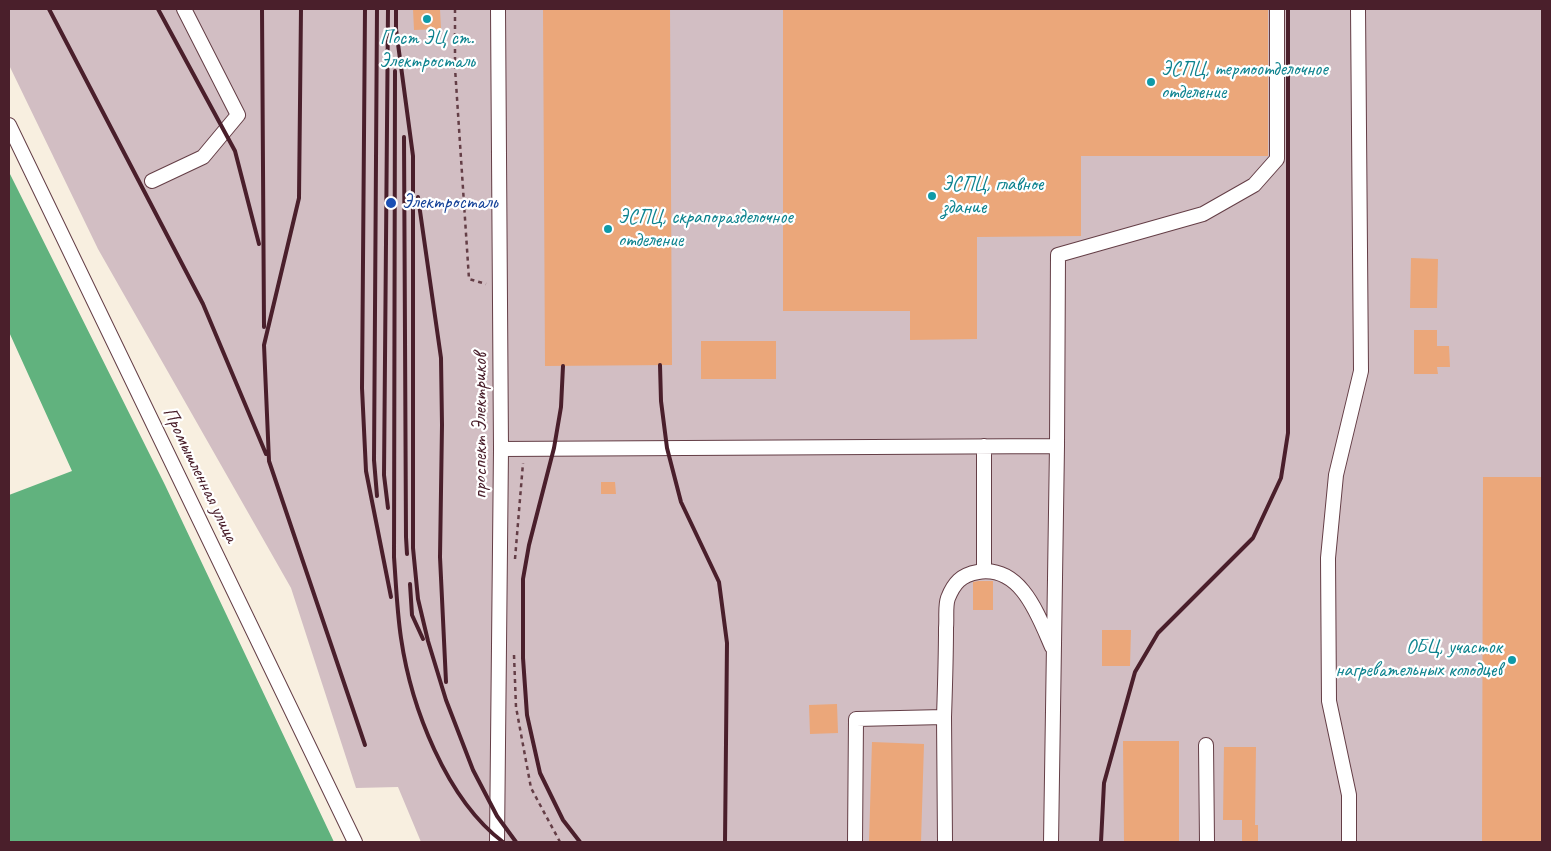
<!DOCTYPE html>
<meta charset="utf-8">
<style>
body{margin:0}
#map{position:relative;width:1551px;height:851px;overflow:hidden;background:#f8efe0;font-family:Caveat,sans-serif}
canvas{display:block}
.frame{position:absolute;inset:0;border:10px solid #4a1f2b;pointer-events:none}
</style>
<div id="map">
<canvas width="1551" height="851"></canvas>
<div class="frame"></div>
</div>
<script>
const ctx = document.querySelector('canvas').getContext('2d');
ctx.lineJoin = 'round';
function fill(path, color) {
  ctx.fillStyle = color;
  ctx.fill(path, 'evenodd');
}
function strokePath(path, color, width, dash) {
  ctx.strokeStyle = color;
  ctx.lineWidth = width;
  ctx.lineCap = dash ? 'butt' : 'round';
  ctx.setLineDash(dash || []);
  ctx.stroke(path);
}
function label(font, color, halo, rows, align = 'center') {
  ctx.font = font + ' Caveat,sans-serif';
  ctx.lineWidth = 4.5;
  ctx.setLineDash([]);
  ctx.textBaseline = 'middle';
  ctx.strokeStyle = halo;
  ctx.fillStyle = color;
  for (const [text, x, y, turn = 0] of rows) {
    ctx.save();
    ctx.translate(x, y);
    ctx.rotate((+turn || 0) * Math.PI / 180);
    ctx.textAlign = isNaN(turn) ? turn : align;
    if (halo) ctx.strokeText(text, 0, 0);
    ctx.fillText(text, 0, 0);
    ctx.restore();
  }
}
fill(new Path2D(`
 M9,9H1542V842H421L398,787L356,788L291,588L98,249L9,65Z`), '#d2bec3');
fill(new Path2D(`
 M9,172L165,485L334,842H9V495L72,471L9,332Z`), '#61b27e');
fill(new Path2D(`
 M413,9H440L441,29L414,30Z
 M543,9H670L672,365L545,366Z
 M783,9H1268V156H1081V236L977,237V339L910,340V311H783Z
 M1411,258L1438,259L1437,308H1410Z
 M1414,330H1437V346H1449L1450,367H1437L1438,374H1414Z
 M701,341H776V379H701Z
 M1483,477H1542V842H1482Z
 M601,482H615L616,494H601Z
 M979,581H993V610H973V582Z
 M1102,630H1131L1130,666H1102Z
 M837,704L838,733L810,734L809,705Z
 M1123,741H1179V842H1124Z
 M872,742L924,744L921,842H869Z
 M1224,747H1256L1255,825H1258V842H1242V820H1223Z`), '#eba77a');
const minor = new Path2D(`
 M9,125L355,842
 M152,181L203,157L238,115L184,9
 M984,446V571
 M501,449L1057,446
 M944,717L945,842
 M1206,745L1207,842
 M497,842L501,449L498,9
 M855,842L856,719L944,717C945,687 946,658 946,628C947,619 945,606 948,598C954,583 961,575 978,572C1021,565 1038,615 1052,647
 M1051,842L1057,446L1058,255L1203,214L1254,185L1277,159V9
 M1349,842V795L1329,701L1328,558L1336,475L1361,371L1358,9`);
strokePath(minor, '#643e46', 16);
strokePath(new Path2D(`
 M455,9V68L469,279L486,284
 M515,559L523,463
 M514,655L516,707L531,788L560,842`), '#643e46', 2.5, [4, 4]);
strokePath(minor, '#fff', 14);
strokePath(new Path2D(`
 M49,9L203,304L266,454
 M158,9L235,151L259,244
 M262,9L264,327
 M301,9L299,198L264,345L269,461L365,745
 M365,9L362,388L366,471L391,597
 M388,9L384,475L388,508
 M396,9V29L413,156V548L418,599L428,641L446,700L473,770L497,816L516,842
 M395,71L394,557C396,584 397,611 401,638C411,707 446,799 503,842
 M404,137L406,537L407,554
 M418,197L441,358L442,425L440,557L446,682
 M660,365L661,401L667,448L681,502L719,582L727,643L725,842
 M563,366L561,407L554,448L529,545L523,579V658L527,715L540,773L563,820L580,842
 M377,496L374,460L377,9
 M410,584L412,615L423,639
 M1101,842L1104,783L1135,672L1158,633L1253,538L1281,478L1288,433V9`), '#4a1f2b', 4);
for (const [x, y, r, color] of [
 [427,19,5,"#0f9aa8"],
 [1151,82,5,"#0f9aa8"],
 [932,196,5,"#0f9aa8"],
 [391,203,6,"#1a4fb4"],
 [608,229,5,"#0f9aa8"],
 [1512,660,5,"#0f9aa8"]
]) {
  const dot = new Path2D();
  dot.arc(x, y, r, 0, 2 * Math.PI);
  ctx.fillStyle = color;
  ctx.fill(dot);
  strokePath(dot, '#fff', 2);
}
label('20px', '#0d838f', '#fff', [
 ["Пост ЭЦ ст.",427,39,"center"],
 ["Электросталь",427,62,"center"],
 ["ЭСПЦ, термоотделочное",1161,70],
 ["отделение",1161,93],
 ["ЭСПЦ, главное",942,185],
 ["здание",942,208],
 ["ЭСПЦ, скрапоразделочное",618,218],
 ["отделение",618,241],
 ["ОБЦ, участок",1502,648,"right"],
 ["нагревательных колодцев",1502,671,"right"]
], 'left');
label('20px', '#164399', '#fff', [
 ["Электросталь",402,203]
], 'left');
label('20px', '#4a1f2b', '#fff', [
 ["проспект Электриков",481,426,-90],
 ["Промышленная улица",200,475,64]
]);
</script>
